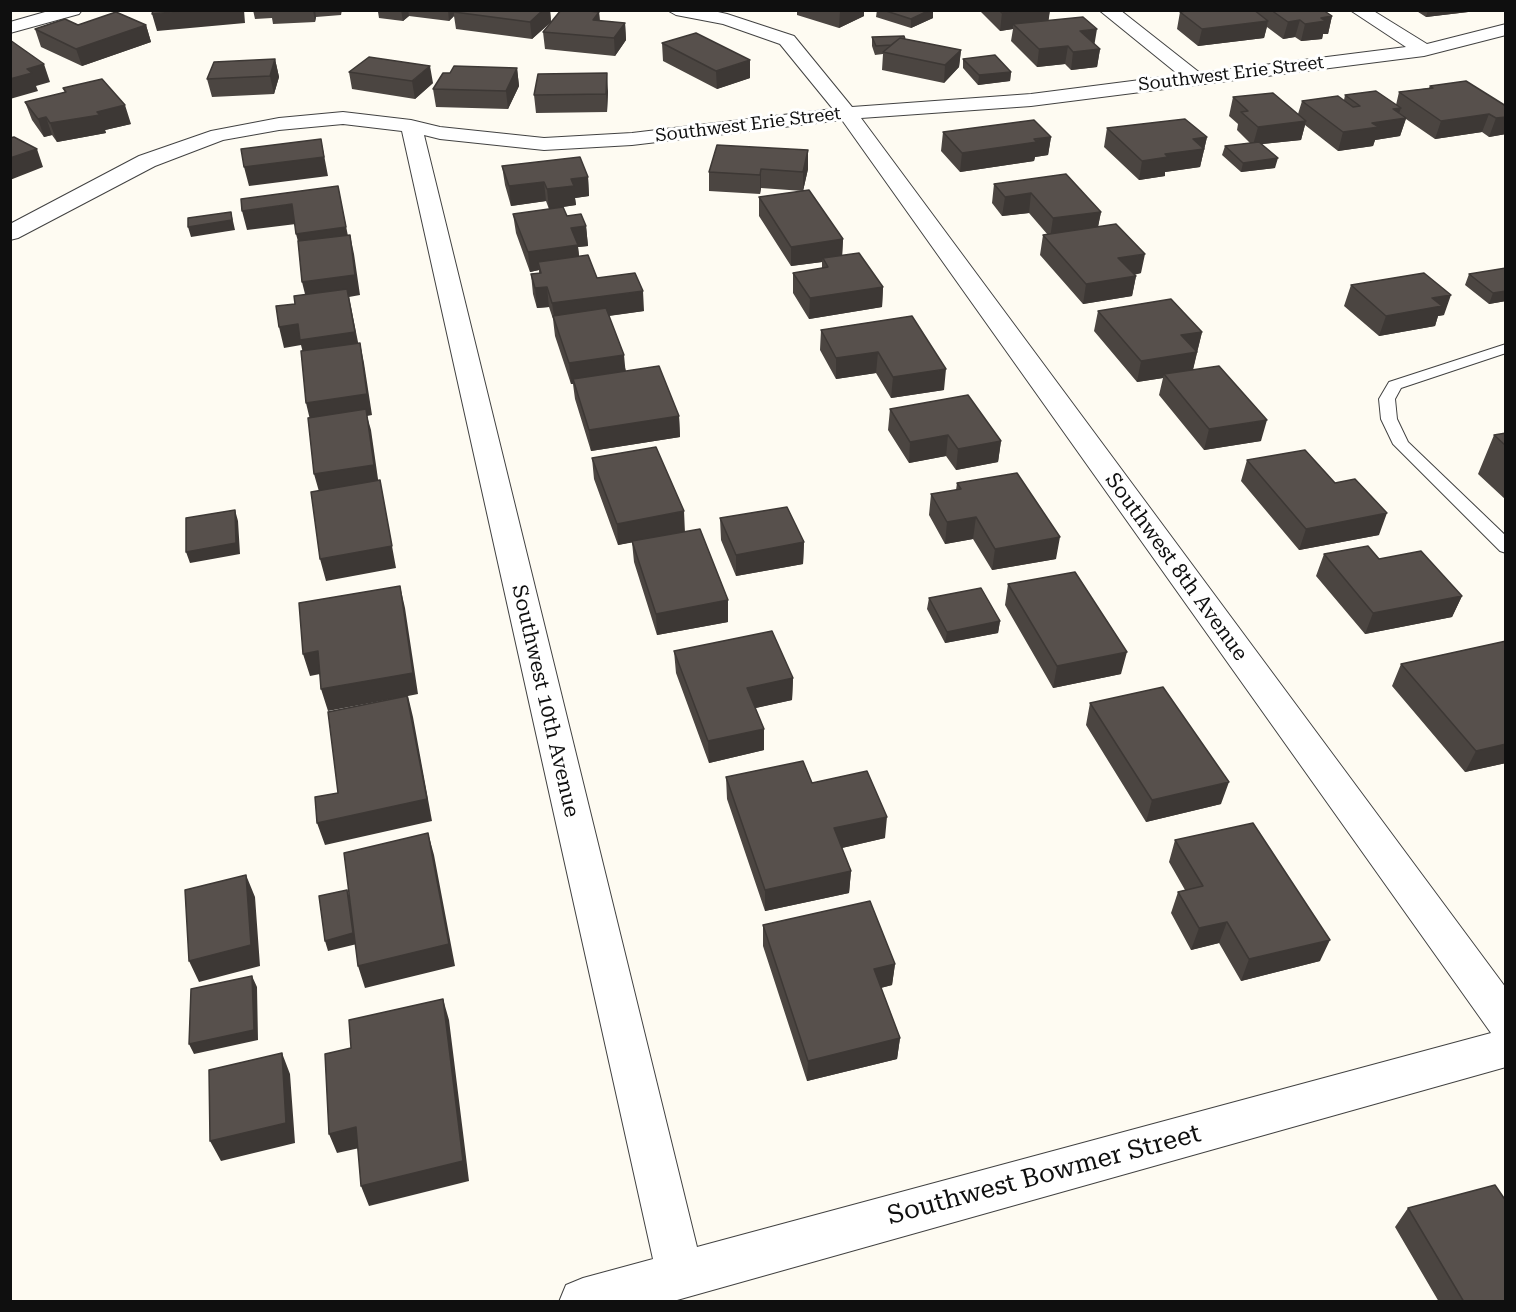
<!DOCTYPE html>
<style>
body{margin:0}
#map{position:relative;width:1516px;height:1312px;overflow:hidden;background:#fefbf2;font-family:"Roboto Serif",serif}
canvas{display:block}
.frame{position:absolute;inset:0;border:12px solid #0f0f0f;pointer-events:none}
</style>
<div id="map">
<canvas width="1516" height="1312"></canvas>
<div class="frame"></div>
</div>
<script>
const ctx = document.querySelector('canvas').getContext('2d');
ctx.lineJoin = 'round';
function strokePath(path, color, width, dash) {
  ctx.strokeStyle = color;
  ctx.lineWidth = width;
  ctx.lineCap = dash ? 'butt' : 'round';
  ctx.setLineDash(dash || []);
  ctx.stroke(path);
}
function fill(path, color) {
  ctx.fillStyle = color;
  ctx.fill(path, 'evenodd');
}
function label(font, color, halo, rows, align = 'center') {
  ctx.font = font + ' "Roboto Serif",serif';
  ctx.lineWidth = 6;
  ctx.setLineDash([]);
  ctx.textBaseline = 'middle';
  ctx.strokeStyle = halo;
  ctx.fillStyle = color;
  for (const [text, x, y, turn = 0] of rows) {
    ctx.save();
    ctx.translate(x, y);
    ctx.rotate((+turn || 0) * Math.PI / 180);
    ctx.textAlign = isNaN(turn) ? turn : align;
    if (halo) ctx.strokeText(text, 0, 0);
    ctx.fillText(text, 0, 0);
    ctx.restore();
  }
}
const service = new Path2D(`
 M1506,344V353L1401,388L1395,399L1397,419L1408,442L1506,536V553L1500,551L1393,444L1381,419L1379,399L1389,382Z`);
const minor = new Path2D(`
 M52,10H82L79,14L10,33V22Z
 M667,10H709L727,14L794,36L852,107L1031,94L1179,75L1099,10H1120L1200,73L1406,47L1350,10H1372L1427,44L1506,24V35L1424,56L1031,106L861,118L1506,988V1067L670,1302H559L566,1285L583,1278L653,1259L402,131L343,124L279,130L223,140L155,166L18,238L10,240V224L139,156L211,131L279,118L343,112L411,120L440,127L544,138L632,133L833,109L780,44L723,24L676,15ZM842,120L1491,1033L697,1247L424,135L440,139L544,150L632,145Z`);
strokePath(service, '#424242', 2);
strokePath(minor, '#424242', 2);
fill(service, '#fff');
fill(minor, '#fff');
fill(new Path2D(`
 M253,10H342L341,15L316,17L315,22L273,24L272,18L255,19Z
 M372,10H550L551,22L532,39L456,29L454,16L449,21L409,16L403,21L379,18L378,12H372Z
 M797,10H864V16L839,28L797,15Z
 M877,10H933V18L911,28L876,17Z
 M979,10H1050L1048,20L1094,44L1100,49L1097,67L1071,70L1065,64L1037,67L1011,41L1013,29L1000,31Z
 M1191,10H1323L1332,16L1328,34H1323L1322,39L1301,41L1295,37L1283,39L1267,27L1264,38L1198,46L1177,29L1180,12Z
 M1415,10H1485L1426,17Z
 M599,12L600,21L625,23L626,40L615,56L545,49L543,32Z
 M78,25H146L151,42L82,66L41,47L35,29Z
 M872,37L905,39L961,50L959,67L944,83L882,70L883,54L875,55L872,46Z
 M662,43L750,78L717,89L663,61Z
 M275,59L279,77L274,94L212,97L207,79Z
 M963,59L1011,72L1010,81L978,85L963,68Z
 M517,68L519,86L508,109L436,107L433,89L450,73Z
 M349,72L433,83L415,99L352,89Z
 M1430,86L1506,106V134L1489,137L1482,132L1435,139L1406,119L1400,136L1375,140L1373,146L1338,151L1305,125L1301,140L1262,144L1275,168L1241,172L1222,155L1225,146L1250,143L1237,130L1238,124L1229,116L1233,97L1298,114L1302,101L1344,100L1345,95L1396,105L1399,92L1429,88Z
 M63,88L131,124L105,130L106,133L57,142L52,135L44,137L32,120L25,102L65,93Z
 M608,91L607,112L536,113L534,95Z
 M1107,128L1207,137L1200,167L1165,172V176L1139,180L1104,147Z
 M943,132L1051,137L1048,155L1035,157L1034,161L960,172L941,151Z
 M808,150V169L803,191L761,188L760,194L709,191V172Z
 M502,166L588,177L589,196L575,198L576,205L549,209L546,201L511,206L505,185Z
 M994,184L1101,212L1098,227L1141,273L1134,275L1136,276L1132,296L1083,304L1040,255L1043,235H1048L1029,213L1002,216L992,203Z
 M759,197L843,239L842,255L883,287L882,307L809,319L793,293V273L822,268V262L791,266L759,216Z
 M513,214L567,216L586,226L588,246L578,247L579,256L597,278L644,311L609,316L626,371L679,416L680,437L591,451L575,399L573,384H571L555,336L553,319L549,307L537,308L533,294L531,274L539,273V270L530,272L516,233Z
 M1506,268V301L1489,304L1465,285L1469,274Z
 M1351,285L1444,315L1438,316L1435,326L1379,336L1344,306Z
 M1098,311L1202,332L1193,370L1261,441L1204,450L1159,395L1163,378L1137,382L1094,331Z
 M912,316L944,390L891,398L876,373L836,379L820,350L821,330Z
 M890,409L1001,441L998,462L956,470L946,456L909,463L888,430Z
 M1506,433V500L1478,474L1494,435Z
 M592,458L685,532L728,622L657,635L634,562L632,542L618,545L594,479Z
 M1247,460L1379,535L1299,550L1241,481Z
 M957,483L1056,559L992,570L973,539L945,544L929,515L931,494L956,490Z
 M720,518L804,542L803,564L736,576L721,540Z
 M1324,554L1379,559L1462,596L1452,617L1365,634L1316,576Z
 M1008,584L1121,674L1053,688L1005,605Z
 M929,598L1000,621L998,633L945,643L927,609Z
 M1506,641V763L1465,772L1392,686L1401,664Z
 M674,651L793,678L792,700L755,708L764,729V750L709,763L676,673Z
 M1090,703L1221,804L1146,822L1086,725Z
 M726,777L812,783L885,838L842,848L851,871L849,893L765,911L727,799Z
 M1175,840L1320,961L1241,981L1219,943L1191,950L1171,913L1178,892L1185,890L1169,862Z
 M763,925L895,964L892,985L881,988L900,1038L897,1059L807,1081L763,946Z
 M1408,1208L1506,1302H1439L1395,1227Z`), '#4b4541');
fill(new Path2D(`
 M192,10H244L245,23L157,31L152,14Z
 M313,10H315L316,17L315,22Z
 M401,10H408L409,16L403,21Z
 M448,10H461L454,12V16L449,21Z
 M543,10H550L551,22L532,39L530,22Z
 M841,10H864V16L839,28L840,11Z
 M930,10H933V18L911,28V19Z
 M1025,10H1050L1048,25L1013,24V29L1000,31L1002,13Z
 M1428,10H1485L1426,17Z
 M599,12L600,29L594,37L593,20Z
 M1332,16L1328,34H1323L1322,39L1301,41L1305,24L1321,18Z
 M1300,20L1295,37L1283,39L1288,22Z
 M1268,21L1264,38L1198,46L1202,29Z
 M625,23L626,40L615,56L614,38Z
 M146,25L151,42L82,66L76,49Z
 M1097,29L1094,47L1080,31Z
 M1068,46L1065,64L1037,67L1039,49Z
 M1100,49L1097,67L1071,70L1073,52Z
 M961,50L959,67L944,83L945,65Z
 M275,59L279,77L274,94L270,76Z
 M750,60V78L717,89L716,71Z
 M44,64L50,82L36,86L38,91L10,99V79L27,69Z
 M430,66L433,83L415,99L412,81Z
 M517,68L519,86L508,109L506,91Z
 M1011,72L1010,81L978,85L979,75Z
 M607,73L608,91L607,112L606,94Z
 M125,105L131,124L105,130L106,133L57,142L50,123Z
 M1401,108L1397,119L1406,118L1400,136L1375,140L1373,146L1338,151L1343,132L1372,123L1393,109Z
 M1489,114L1482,132L1435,139L1441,121Z
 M46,117L52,135L44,137L38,119Z
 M1506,117V134L1489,137L1496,118Z
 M1306,121L1301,140L1253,145L1258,127Z
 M1051,137L1048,155L1035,157L1034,161L960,172L962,153Z
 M1207,137L1200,167L1165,172V176L1139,180L1142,161L1165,154L1193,139Z
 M321,139L328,176L249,186L244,167Z
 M37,149L43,167L10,180V158Z
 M808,150V169L803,191V172Z
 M1278,158L1275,168L1241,172L1243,163Z
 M761,169V188L760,194V175Z
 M588,177L589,196L575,198L576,205L549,209L547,189L571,179Z
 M544,182L546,201L511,206L509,186Z
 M338,186L350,246L301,253L296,234Z
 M1031,193L1029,213L1002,216L1005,197Z
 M292,204L296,224L247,230L242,211Z
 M231,212L235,230L191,237L188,227Z
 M1101,212L1097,231L1050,238L1053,218Z
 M586,226L588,246L578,247L580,264L538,262L539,270L530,272L528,252L571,228Z
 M350,235L354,254L360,295L349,297L360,352L305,361L301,345L284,348L279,327L307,302L302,282Z
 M843,239L842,259L823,258L822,262L791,266V247Z
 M1145,254L1141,273L1115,278L1118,258Z
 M1136,276L1132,296L1083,304L1086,284Z
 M547,287L549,307L537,308L535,288Z
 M883,287L882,307L809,319L810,298Z
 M643,291L644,311L555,323L552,303Z
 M1506,291V301L1489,304L1493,293Z
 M1451,295L1444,315L1438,316L1435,326L1379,336L1386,316L1432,298Z
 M1202,332L1197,352L1181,335Z
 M360,343L364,363L372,415L367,416L371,430L379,486L320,495L314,474L311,424L306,403Z
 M878,352L876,373L836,379V358Z
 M1197,352L1192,373L1164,374L1163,378L1137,382L1141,361Z
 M624,355L626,376L573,379V384H571L569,363Z
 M946,369L944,390L891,398L893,377Z
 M679,416L680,437L591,451L589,430Z
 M1267,420L1261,441L1204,450L1209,429Z
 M948,435L946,456L909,463L910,442Z
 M1001,441L998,462L956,470L958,449Z
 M380,480L396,568L326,581L320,559Z
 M235,510L238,521L240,554L190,563L186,552Z
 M684,511L685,533L618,545L617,524Z
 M1387,513L1379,535L1299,550L1306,529Z
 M976,517L973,539L945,544L947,522Z
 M1060,537L1056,559L992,570L995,549Z
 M804,542L803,564L736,576V555Z
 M400,586L405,608L418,694L408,696L413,717L432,821L325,845L317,823L408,696L328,711L321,689Z
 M1462,596L1452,617L1365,634L1373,613Z
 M728,600V622L657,635L656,614Z
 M1000,621L998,633L945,643L947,632Z
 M318,651L325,673L310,676L303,654Z
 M1127,652L1121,674L1053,688L1057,666Z
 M793,678L792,700L747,710V688Z
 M764,729V750L709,763L708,741Z
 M1506,744V763L1465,772L1476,751Z
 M1229,782L1221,804L1146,822L1152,800Z
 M887,817L885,838L833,850L834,828Z
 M428,833L434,855L455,966L365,988L358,966Z
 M851,871L849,893L765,911V890Z
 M246,875L255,897L260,966L199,982L189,961Z
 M347,890L350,901L357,944L328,951L325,941Z
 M1227,922L1219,943L1191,950L1199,928Z
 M1330,940L1320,961L1241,981L1249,959Z
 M895,964L892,985L872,990L874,969Z
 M252,976L257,987L258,1040L194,1054L189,1044Z
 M443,999L449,1020L469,1181L369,1206L361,1186Z
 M900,1038L897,1059L807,1081L808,1061Z
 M282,1053L290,1074L295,1143L221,1161L210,1141Z
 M356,1127L364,1147L337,1153L329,1134Z`), '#3d3835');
const building = new Path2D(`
 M153,10H192L152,14Z
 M456,10H543L530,22L454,12Z
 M561,10H578L599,12L593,20L625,23L614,38L543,32Z
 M883,10H930L911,19Z
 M999,10H1028L1002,13Z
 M1191,10H1254L1268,21L1202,29L1180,12Z
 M1271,10H1323L1332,16L1321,18L1326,21L1305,24L1300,20L1288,22Z
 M116,12L146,25L76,49L35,29L65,19L78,25Z
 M1083,17L1097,29L1080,31L1100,49L1073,52L1068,46L1039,49L1013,24Z
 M696,33L750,60L716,71L662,43Z
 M904,36L905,39L900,38L891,45L876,46L872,37Z
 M900,38L961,50L945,65L883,52Z
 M10,40L44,64L27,69L32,73L10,79Z
 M995,55L1011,72L979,75L963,59Z
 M369,57L430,66L412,81L349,72Z
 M275,59L270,76L207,79L214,62Z
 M454,66L517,68L506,91L433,89L443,73H450Z
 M607,73L606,94L534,95L538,74Z
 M102,79L125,105L97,112L100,115L50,123L46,117L38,119L25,102L66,92L63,88Z
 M1466,81L1506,106V117L1496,118L1489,114L1441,121L1399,92L1433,88L1430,86Z
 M1376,91L1401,108L1393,109L1406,118L1372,123L1379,127L1343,132L1302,101L1338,96L1353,107L1360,106L1345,95Z
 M1273,93L1306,121L1258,127L1241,112L1248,111L1233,97Z
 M1185,119L1207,137L1193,139L1204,149L1165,154L1168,157L1142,161L1107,128Z
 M1034,120L1051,137L1034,139L1037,142L962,153L943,132Z
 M14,137L37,149L10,158V138Z
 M321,139L324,157L244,167L241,149Z
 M1259,142L1278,158L1243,163L1225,146Z
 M717,145L808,150L803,172L761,169L760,175L709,172Z
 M580,157L588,177L571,179L574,186L547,189L544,182L509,186L502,166Z
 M1066,174L1101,212L1053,218L1031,193L1005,197L994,184Z
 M338,186L346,227L296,234L292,204L242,211L241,199Z
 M809,190L843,239L791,247L759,197Z
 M563,207L567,216L581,214L586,226L571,228L578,245L528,252L513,214Z
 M231,212L232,220L188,227V218Z
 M1116,224L1145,254L1118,258L1136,276L1086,284L1043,235Z
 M350,235L355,275L302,282L298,241Z
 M859,253L883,287L810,298L793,273L828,267L823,258Z
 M588,255L597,278L635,273L643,291L552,303L547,287L535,288L531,274L541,273L538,262Z
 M1506,268V291L1493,293L1469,274Z
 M1424,273L1451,295L1432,298L1442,306L1386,316L1351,285Z
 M347,289L355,332L300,340L298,324L279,327L276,306L295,304L294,296Z
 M1171,299L1202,332L1181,335L1197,352L1141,361L1098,311Z
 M606,308L624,355L569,363L553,316Z
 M912,316L946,369L893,377L878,352L836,358L821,330Z
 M360,343L367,394L306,403L301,351Z
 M659,366L679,416L589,430L573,379Z
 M1219,366L1267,420L1209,429L1164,374Z
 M968,395L1001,441L958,449L948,435L910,442L890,409Z
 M366,409L374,465L314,474L308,418Z
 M1506,433V446L1494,435Z
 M656,447L684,511L617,524L592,458Z
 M1305,450L1335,483L1355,479L1387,513L1306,529L1247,460Z
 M1017,473L1060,537L995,549L976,517L947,522L931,494L961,489L957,483Z
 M380,480L392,546L320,559L311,492Z
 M787,507L804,542L736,555L720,518Z
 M235,510L236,543L186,552V518Z
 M700,529L728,600L656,614L632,541Z
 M1368,546L1379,559L1421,551L1462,596L1373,613L1324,554Z
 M1075,572L1127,652L1057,666L1008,584Z
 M400,586L413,673L321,689L318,651L303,654L299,603Z
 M981,588L1000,621L947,632L929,598Z
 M772,631L793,678L747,688L764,729L708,741L674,651Z
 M1506,641V744L1476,751L1401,664Z
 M1163,687L1229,782L1152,800L1090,703Z
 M407,696L427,799L317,823L315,797L338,793L328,712Z
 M803,761L812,783L867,771L887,817L834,828L851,871L765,890L726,777Z
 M1253,823L1330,940L1249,959L1227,922L1199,928L1178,892L1203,886L1175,840Z
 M428,833L449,944L358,966L344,853Z
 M246,875L251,945L189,961L185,890Z
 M347,890L353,933L325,941L319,896Z
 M870,901L895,964L874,969L900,1038L808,1061L763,925Z
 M252,976L254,1030L189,1044L191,989Z
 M443,999L463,1161L361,1186L356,1127L329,1134L325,1054L351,1048L349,1020Z
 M282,1053L286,1123L210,1141L209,1070Z
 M1495,1185L1506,1201V1302H1464L1408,1208Z`);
fill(building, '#57504c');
strokePath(building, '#3d3835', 1.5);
label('18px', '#0f0f0f', '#fff', [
 ["Southwest Erie Street",1231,74,-7],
 ["Southwest Erie Street",748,125,-7]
]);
label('21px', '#0f0f0f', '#fff', [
 ["Southwest 8th Avenue",1176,567,54],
 ["Southwest 10th Avenue",545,701,77]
]);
label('26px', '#0f0f0f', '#fff', [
 ["Southwest Bowmer Street",1044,1175,-15]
]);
</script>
